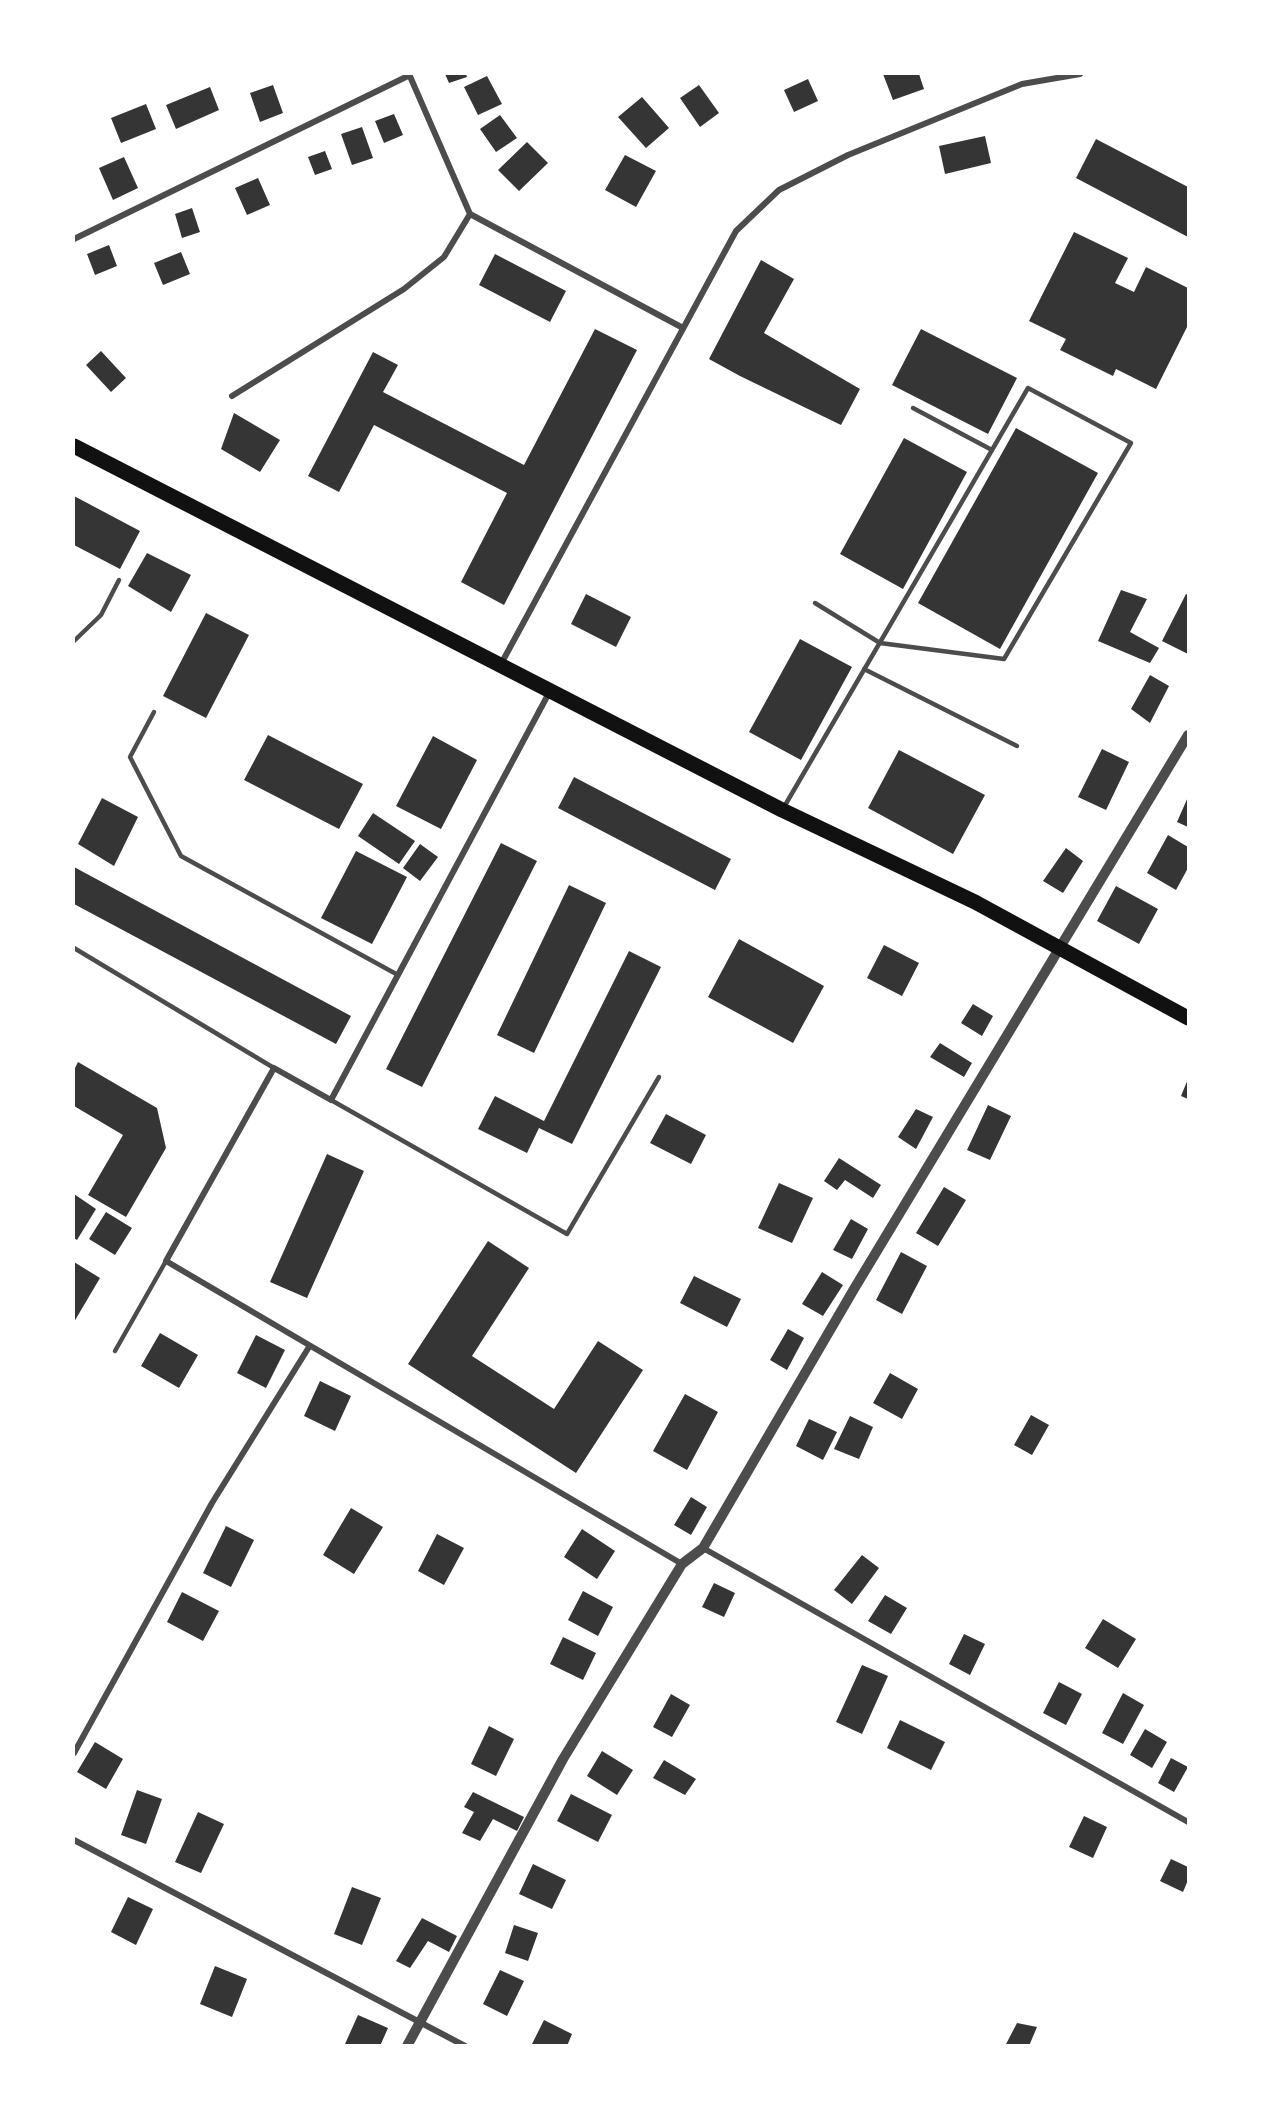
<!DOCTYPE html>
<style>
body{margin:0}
#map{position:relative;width:1262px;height:2119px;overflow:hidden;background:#fff;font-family:Ubuntu,sans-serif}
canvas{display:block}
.frame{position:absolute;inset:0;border:75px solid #fff;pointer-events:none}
</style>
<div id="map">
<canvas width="1262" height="2119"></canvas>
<div class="frame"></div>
</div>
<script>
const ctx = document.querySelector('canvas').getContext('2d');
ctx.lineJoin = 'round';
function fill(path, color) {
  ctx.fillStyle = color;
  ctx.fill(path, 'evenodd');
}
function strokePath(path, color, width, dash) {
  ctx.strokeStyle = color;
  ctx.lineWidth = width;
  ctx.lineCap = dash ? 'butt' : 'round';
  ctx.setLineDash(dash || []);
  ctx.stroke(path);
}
fill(new Path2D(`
 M445,74H466L467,77L449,83Z
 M883,74H919L924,89L893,100Z
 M487,76L502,104L478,115L464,87Z
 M808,79L818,101L794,112L784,90Z
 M273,85L283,113L260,122L250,93Z
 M699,85L719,113L700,127L680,98Z
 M210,87L219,110L176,129L166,105Z
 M642,97L669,128L646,148L618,117Z
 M146,104L156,129L121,143L111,118Z
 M394,114L403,135L384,143L375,121Z
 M500,115L517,138L496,152L480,129Z
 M362,127L373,158L352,165L341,134Z
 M985,136L991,163L945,174L939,146Z
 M1096,139L1188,187V237L1076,178Z
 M527,142L548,163L519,191L498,170Z
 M325,151L332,169L315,175L308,157Z
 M625,155L656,171L636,207L605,190Z
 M124,157L138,188L113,200L99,168Z
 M258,178L270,205L247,215L235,188Z
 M192,208L200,232L182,238L175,214Z
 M1074,232L1128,258L1115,283L1134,292L1146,267L1188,288V325L1156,389L1116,369L1113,376L1060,350L1066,339L1029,321Z
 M109,245L117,266L95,275L87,254Z
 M181,252L190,274L163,285L154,263Z
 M495,254L566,291L550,322L479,285Z
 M761,260L794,279L764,333L860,389L841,425L740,376L709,359Z
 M595,329L637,350L504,605L461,582L507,493L374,425L339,492L308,476L373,352L398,365L383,392L524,465Z
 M921,329L1017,378L988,434L892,385Z
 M101,351L126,378L111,392L86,365Z
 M234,413L280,440L260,472L221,449Z
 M1016,428L1098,473L1000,649L918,603Z
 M904,438L967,472L903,589L840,554Z
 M74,496L140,531L120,569L74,545Z
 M147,553L191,575L171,612L128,586Z
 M1121,590L1147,599L1130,632L1159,648L1150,663L1098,641Z
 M586,594L631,617L616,647L571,624Z
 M1186,594L1188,595V654L1162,641Z
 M206,613L249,635L206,718L163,696Z
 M800,639L852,667L801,760L749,732Z
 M1150,675L1169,686L1150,723L1131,709Z
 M268,735L363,784L339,829L244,780Z
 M433,736L477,760L441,829L396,806Z
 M1102,749L1129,762L1106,810L1078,797Z
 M899,750L985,795L953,854L868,808Z
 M574,777L731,859L715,890L558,808Z
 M1188,797V827L1177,822Z
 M102,798L138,817L114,866L78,844Z
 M373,813L415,841L399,864L358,836Z
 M1168,835L1188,847V868L1176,890L1147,873Z
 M501,843L537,861L422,1087L386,1069Z
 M420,844L438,857L420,881L403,868Z
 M1066,848L1083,861L1063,893L1043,881Z
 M356,851L407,877L372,944L321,918Z
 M74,867L351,1016L336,1044L74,904Z
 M569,885L606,903L534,1053L497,1035Z
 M1116,886L1158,909L1139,944L1097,921Z
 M739,939L824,986L793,1043L708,997Z
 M884,945L919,963L902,996L867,978Z
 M629,951L661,967L572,1144L539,1128L527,1153L478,1129L495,1096L544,1121Z
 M973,1004L993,1016L982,1036L961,1023Z
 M940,1043L972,1063L964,1077L930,1057Z
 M78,1062L157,1108L166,1148L126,1217L88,1195L123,1135L74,1106V1070Z
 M1188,1079V1099L1181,1096Z
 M988,1105L1011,1116L990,1160L967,1150Z
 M916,1109L933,1117L916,1149L898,1137Z
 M666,1114L706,1135L691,1164L650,1143Z
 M327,1154L364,1171L307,1298L270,1282Z
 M839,1158L881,1185L873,1198L845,1180L837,1190L824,1181Z
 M779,1183L813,1198L792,1243L758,1228Z
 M944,1187L966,1200L938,1246L916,1233Z
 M74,1194L96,1209L77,1240L74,1238Z
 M106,1212L132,1228L115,1255L89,1239Z
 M851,1219L868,1229L852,1259L833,1250Z
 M488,1241L529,1268L472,1356L554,1409L598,1341L643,1370L576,1473L408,1364Z
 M901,1252L927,1266L902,1314L876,1300Z
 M74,1262L100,1278L74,1322Z
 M822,1272L843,1285L823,1316L802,1304Z
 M694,1276L741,1299L727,1327L680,1303Z
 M788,1329L804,1338L787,1370L770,1360Z
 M160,1333L198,1355L179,1388L141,1366Z
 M256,1335L285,1350L266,1388L237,1373Z
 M890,1373L918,1389L902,1419L873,1403Z
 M320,1381L351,1396L335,1431L304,1416Z
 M685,1394L718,1412L687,1470L653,1451Z
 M1031,1415L1049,1425L1032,1455L1014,1445Z
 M850,1416L873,1427L859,1459L834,1449Z
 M809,1419L837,1432L823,1460L796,1446Z
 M691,1497L707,1507L691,1535L674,1525Z
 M351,1508L383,1527L354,1574L323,1555Z
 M226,1526L254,1540L231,1587L203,1573Z
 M582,1529L615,1551L597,1579L564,1557Z
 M437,1534L464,1548L444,1585L418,1571Z
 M862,1555L879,1568L852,1604L834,1590Z
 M714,1583L735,1593L724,1617L702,1607Z
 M583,1591L613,1607L598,1636L568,1620Z
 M182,1592L219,1611L203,1641L167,1622Z
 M885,1595L907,1608L891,1634L868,1621Z
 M1103,1619L1136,1639L1118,1668L1085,1648Z
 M964,1634L985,1644L970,1675L949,1664Z
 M563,1637L596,1653L583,1680L550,1664Z
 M862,1665L888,1676L862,1734L836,1722Z
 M1059,1682L1082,1694L1066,1725L1043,1713Z
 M1123,1693L1144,1705L1123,1744L1102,1733Z
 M671,1694L690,1705L672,1737L653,1727Z
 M900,1720L945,1742L931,1770L887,1748Z
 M489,1726L514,1739L496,1776L471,1764Z
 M1145,1729L1167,1742L1152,1768L1130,1755Z
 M95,1742L123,1759L106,1789L77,1772Z
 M602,1751L633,1770L617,1795L587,1776Z
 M1171,1758L1188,1767L1174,1792L1158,1783Z
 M664,1760L696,1779L685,1795L653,1778Z
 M137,1790L162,1799L146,1844L121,1835Z
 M473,1792L524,1817L517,1831L493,1819L480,1841L462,1833L474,1812L464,1807Z
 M571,1794L612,1815L598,1842L557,1821Z
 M198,1812L224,1824L201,1873L175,1862Z
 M1084,1816L1107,1827L1093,1858L1069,1847Z
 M1171,1859L1188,1867V1880L1183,1892L1160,1881Z
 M533,1864L566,1880L552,1909L519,1894Z
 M352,1887L381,1898L362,1945L334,1934Z
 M128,1897L153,1909L136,1945L111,1932Z
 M422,1918L457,1936L449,1952L428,1941L410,1968L396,1961Z
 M514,1925L538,1933L528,1961L505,1953Z
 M215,1966L247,1979L232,2017L200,2004Z
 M500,1970L524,1981L507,2016L483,2004Z
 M358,2015L388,2028L380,2046L345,2044Z
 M544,2020L572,2034L567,2046H531Z
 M1017,2023L1037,2027L1029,2046H1005Z`), '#353535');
strokePath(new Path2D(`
 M913,408L992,450
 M74,641L101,615L119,580
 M864,669L1017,746
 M154,712L130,757L181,856L398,975
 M784,807C865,668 947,528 1028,388L1131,443L1004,659L880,643L815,603
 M74,948L274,1068
 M331,1100L567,1234L659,1077
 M115,1351L166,1261`), '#4c4c4c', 4.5);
strokePath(new Path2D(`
 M409,74L470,214L683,328
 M74,239L410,75
 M232,396L404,289L444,257L470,214
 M501,664L736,231L779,190L848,155L1022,84L1080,74
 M550,691L331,1100L274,1068L166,1261L682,1564
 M703,1548L1188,1822
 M74,1753L212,1503L309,1347
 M74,1840L465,2046`), '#4c4c4c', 6);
strokePath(new Path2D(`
 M407,2046L563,1759L682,1564L703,1548L854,1289L1188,735`), '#4c4c4c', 10);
strokePath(new Path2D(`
 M74,446L782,810L975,902L1188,1018`), '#111', 15);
</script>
